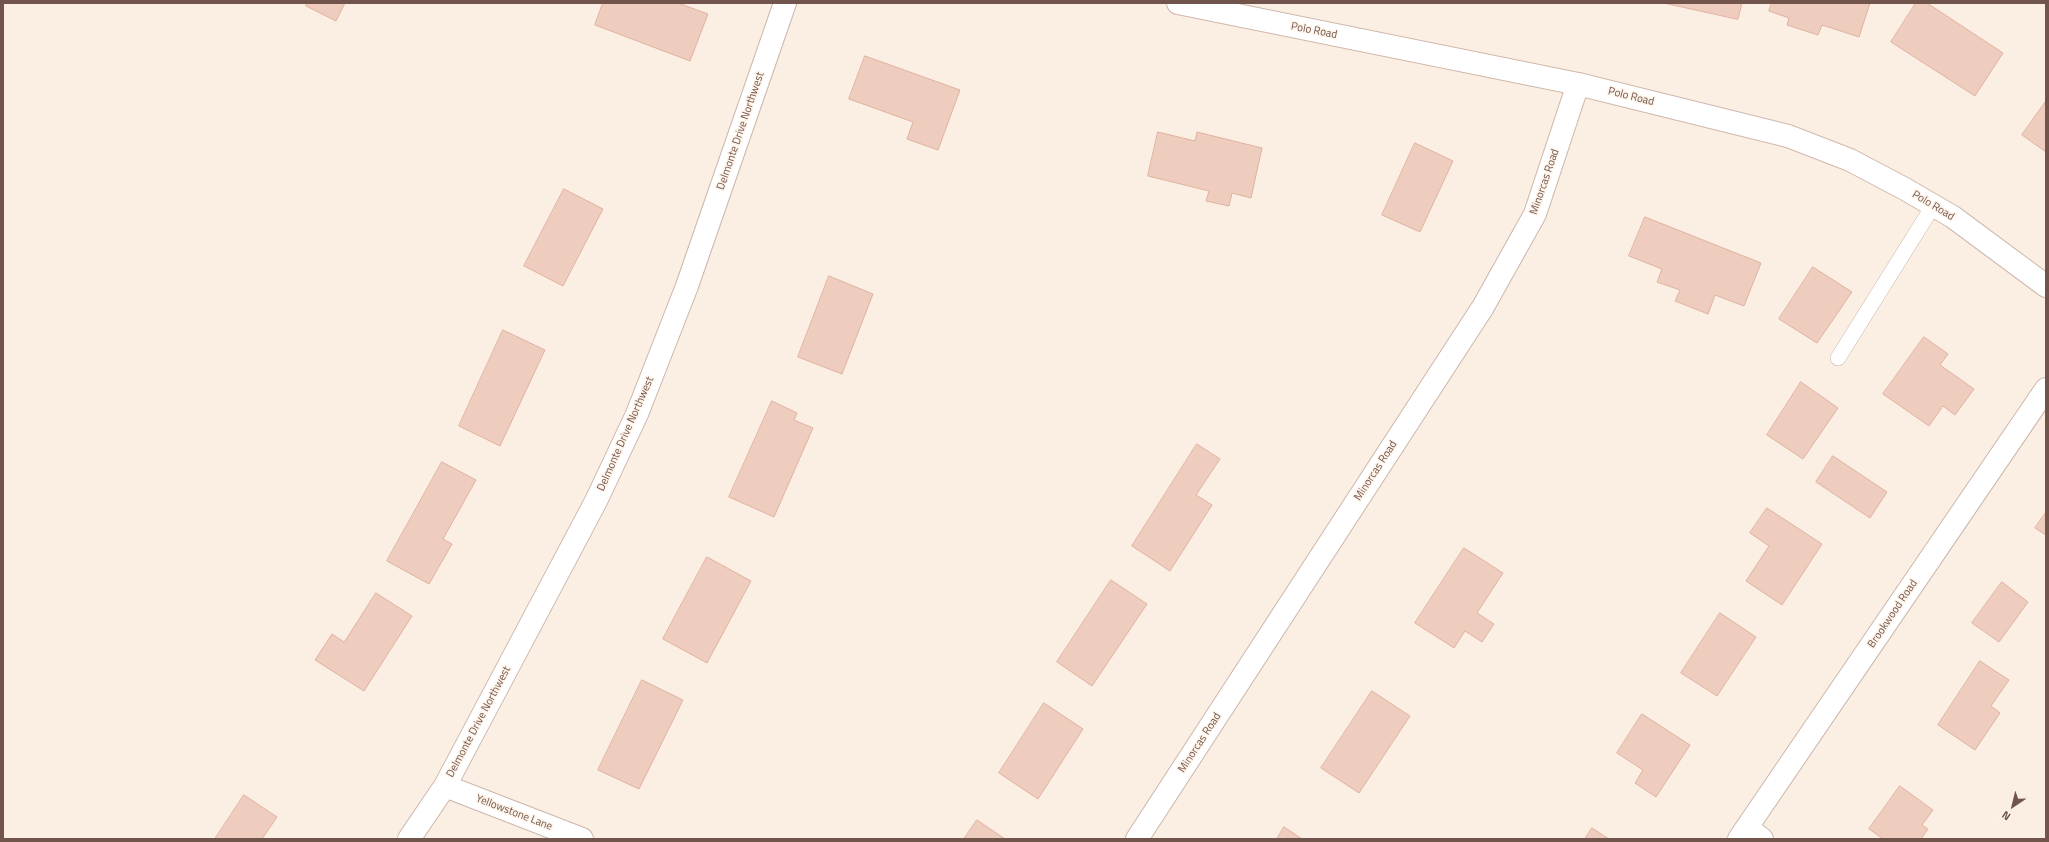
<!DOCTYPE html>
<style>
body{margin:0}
#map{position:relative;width:2049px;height:842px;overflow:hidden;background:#fbefe4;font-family:"Titillium Web",sans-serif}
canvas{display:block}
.frame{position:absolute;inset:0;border:4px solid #71554c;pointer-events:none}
.north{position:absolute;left:1993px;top:786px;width:40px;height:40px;-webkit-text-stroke:3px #fef4ea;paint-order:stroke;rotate:215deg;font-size:11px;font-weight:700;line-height:16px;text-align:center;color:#71554c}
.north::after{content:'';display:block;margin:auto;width:14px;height:18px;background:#71554c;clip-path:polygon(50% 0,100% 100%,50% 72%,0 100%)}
</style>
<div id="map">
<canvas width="2049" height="842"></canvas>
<div class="frame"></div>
<div class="north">N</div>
</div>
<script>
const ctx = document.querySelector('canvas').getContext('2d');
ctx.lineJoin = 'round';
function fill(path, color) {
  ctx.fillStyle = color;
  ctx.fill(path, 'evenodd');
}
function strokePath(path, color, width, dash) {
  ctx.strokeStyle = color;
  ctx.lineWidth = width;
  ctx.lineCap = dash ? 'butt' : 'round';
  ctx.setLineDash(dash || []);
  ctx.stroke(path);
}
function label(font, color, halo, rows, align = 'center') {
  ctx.font = font + ' "Titillium Web",sans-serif';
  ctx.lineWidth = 3;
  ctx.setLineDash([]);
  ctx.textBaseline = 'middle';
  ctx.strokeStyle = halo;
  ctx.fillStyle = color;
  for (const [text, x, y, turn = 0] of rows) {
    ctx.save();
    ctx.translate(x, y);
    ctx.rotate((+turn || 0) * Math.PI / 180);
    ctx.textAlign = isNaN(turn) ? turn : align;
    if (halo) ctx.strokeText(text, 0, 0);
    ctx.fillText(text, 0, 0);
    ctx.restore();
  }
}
const building = new Path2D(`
 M307,3H345L336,21L306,6Z
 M603,3H678L708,14L690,61L595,25Z
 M1664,3H1742L1738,19Z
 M1772,3H1870L1859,37L1822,25L1818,35L1787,25L1789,18L1769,11Z
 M1916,3H1927L2003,53L1975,96L1891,42Z
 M865,56L960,90L938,150L907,139L913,122L849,99Z
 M2046,101V152L2022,135Z
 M1158,132L1195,141L1197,132L1262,148L1251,198L1232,193L1229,206L1206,201L1209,191L1148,176Z
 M1415,143L1453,161L1420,232L1382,215Z
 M564,189L603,209L563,286L524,266Z
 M1645,217L1761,263L1744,306L1715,295L1708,314L1675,301L1680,290L1657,282L1662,269L1629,256Z
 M1813,267L1852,292L1817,343L1779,319Z
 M829,276L873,294L842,374L798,357Z
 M503,330L545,350L500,446L459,426Z
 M1924,337L1948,354L1940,365L1974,389L1955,415L1943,406L1929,426L1883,394Z
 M1801,382L1838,408L1803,459L1767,435Z
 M772,401L797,413L794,420L813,428L774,517L729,497Z
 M1197,444L1220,459L1196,495L1212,505L1170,571L1132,546Z
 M1833,456L1887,492L1870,518L1816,482Z
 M442,462L476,480L443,539L452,544L429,584L387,561Z
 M1767,508L1822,544L1782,605L1746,581L1769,546L1750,533Z
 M2046,512V535L2035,528Z
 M1464,548L1503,573L1477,613L1494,624L1482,642L1465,631L1454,648L1415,623Z
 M707,557L751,581L707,663L663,639Z
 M1111,580L1147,604L1092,686L1057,662Z
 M2002,582L2028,602L1999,642L1972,623Z
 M376,593L412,616L364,691L315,660L332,634L344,642Z
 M1720,613L1756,637L1717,696L1681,673Z
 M1980,661L2009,680L1991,706L2000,713L1975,750L1938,725Z
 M642,680L683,700L639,789L598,770Z
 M1372,691L1410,716L1359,793L1321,768Z
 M1044,703L1083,729L1038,799L999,773Z
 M1642,714L1690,745L1656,797L1635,783L1643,770L1617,753Z
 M1900,786L1933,810L1922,825L1928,829L1921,839H1883L1869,829Z
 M244,795L277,817L262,839H215Z
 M977,820L1005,839H964Z
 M1284,827L1302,839H1277Z
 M1592,828L1609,839H1585Z`);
fill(building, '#eeccbe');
strokePath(building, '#e0b19f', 1);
const lane = new Path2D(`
 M1838,358L1933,206`);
const street = new Path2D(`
 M445,786L582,839
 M1747,827L1762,839
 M409,839L445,786L596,501L637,414L687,286L785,3
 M1137,839L1483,307L1535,214L1578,84
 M1739,839L2046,389`);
const secondary = new Path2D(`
 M1178,3L1578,84L1788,136L1850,160L1905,189L1953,217L2046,286`);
strokePath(lane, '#cbb6ab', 16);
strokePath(street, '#cbb6ab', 24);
strokePath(secondary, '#d0b8ac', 24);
strokePath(lane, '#fff', 15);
strokePath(street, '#fff', 22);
strokePath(secondary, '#fff', 22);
label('11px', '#71554c', '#fef4ea', [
 ["Polo Road",1314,31,11],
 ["Polo Road",1631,97,14],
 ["Delmonte Drive Northwest",741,131,-71],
 ["Minorcas Road",1545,182,-71],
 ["Polo Road",1933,206,31],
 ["Delmonte Drive Northwest",626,434,-66],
 ["Minorcas Road",1376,471,-57],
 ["Brookwood Road",1893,614,-56],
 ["Delmonte Drive Northwest",479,722,-62],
 ["Minorcas Road",1200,743,-57],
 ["Yellowstone Lane",514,813,21]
]);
</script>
